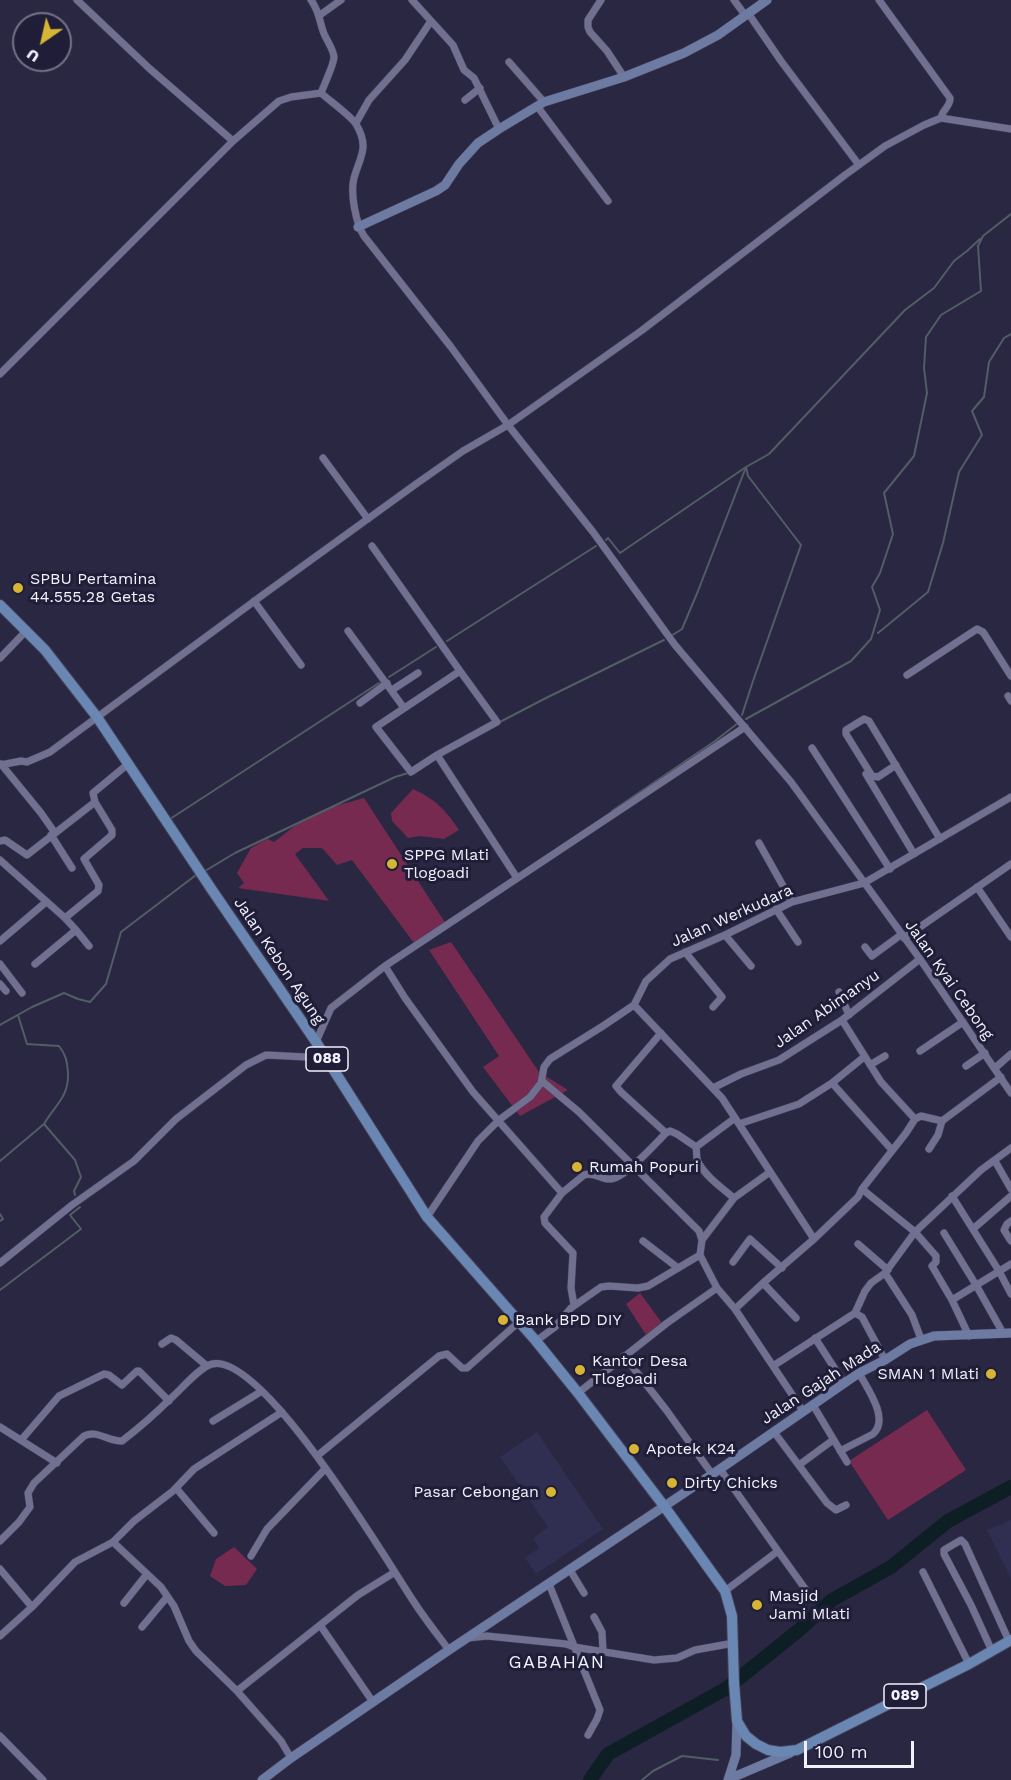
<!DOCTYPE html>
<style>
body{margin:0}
#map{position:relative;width:1011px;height:1780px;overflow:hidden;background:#292742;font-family:"Work Sans",sans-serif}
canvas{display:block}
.north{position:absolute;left:12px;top:12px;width:60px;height:60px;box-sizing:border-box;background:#1f1d38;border:2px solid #737286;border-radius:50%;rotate:214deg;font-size:16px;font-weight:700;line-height:24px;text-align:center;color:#f1f1fc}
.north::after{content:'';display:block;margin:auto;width:21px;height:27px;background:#d6b534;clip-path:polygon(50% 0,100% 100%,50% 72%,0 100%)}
.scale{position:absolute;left:804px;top:1741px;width:110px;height:27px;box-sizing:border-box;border:3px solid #f1f1fc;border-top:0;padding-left:8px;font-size:18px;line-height:21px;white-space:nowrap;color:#f1f1fc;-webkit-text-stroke:4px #1f1d38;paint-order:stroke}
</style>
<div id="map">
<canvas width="1011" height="1780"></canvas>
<div class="north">U</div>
<div class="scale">100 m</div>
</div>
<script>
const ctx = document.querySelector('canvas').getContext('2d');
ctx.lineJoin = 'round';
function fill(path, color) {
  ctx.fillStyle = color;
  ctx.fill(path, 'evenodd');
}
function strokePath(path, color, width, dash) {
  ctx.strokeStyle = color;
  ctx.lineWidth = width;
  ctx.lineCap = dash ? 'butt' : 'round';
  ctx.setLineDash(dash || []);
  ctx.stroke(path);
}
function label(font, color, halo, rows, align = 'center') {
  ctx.font = font + ' "Work Sans",sans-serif';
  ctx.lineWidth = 6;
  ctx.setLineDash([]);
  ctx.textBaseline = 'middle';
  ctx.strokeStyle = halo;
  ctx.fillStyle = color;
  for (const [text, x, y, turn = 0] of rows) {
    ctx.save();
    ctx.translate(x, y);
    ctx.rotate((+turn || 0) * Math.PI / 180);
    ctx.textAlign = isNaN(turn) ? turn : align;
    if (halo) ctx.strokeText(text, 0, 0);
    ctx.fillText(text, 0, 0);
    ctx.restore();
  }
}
fill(new Path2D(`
 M537,1432L603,1529L536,1574L525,1558L539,1548L533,1538L548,1527L500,1457Z
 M1011,1520V1579L987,1530Z`), '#312f51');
fill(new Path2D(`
 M413,789C435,799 446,810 459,830L444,839L420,836L408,838L392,821L391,813Z
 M364,798L446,924L414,943L352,860L337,865L322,848H303L295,854L329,901L238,888L244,883L237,873L251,848L267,839L274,842L301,821L325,809Z
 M451,942L539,1072L568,1090L520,1116L483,1067L499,1056L429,950Z
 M640,1293L662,1323L646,1335L626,1304Z
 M927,1410L966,1470L888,1520L849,1461Z
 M234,1547L257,1569L246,1585L225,1586L210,1576L216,1559Z`), '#772a50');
strokePath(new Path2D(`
 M606,540L608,538L620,553L746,467L748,476L801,545L753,681L742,715
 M878,633L928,592L943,543L959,472L982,435L972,411L984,397L989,362L1004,338L1011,334
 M671,636L682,629L698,591L746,467L769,454L905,310L934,288L954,261L967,251L980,239
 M447,641L596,546
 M389,677L436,647
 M746,719L851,661L871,639L880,610L872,587L880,573L893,534L884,493L914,456L927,393L924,368L926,337L941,315L981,291L978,246L983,236L1011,214
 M498,723L544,699L664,640
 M612,811L715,741L738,723
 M170,819L379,683
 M205,871L235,853L395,777L408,773
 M18,1015L27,1044L59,1046C66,1055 67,1061 68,1073C69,1097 55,1105 44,1124L75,1160L81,1177L74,1191L75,1195
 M0,1025L32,1007L64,993L78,999L90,1002L106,984L121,932L196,875
 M0,1161L44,1124
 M0,1214L3,1219L0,1221
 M0,1290L81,1229L70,1215L80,1207
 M642,1780L653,1771L682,1756L718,1760`), '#515e65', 2);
strokePath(new Path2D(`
 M590,1780L608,1754L727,1688L799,1630L832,1600L891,1567L948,1521L1011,1487`), '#0d1f24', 14);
const street = new Path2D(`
 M77,0L150,69L233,141L279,101L291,97L321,93C330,101 351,116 356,124C370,148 360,156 354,178C350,193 356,224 364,236L451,347L508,425L593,532L675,645L791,782L920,959L1011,1093
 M311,0C319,11 319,19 323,31C326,40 333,48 334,57C334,64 324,85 321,93
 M412,0L453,45L464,70L474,78L499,129
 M601,0L588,20V27L590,32L607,51L624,77
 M734,0L745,15
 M879,0L950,98C951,106 942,110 941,118
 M748,13L781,61L859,165
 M320,15L341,0
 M509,62L544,102
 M465,100L480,88
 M537,106L608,201
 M356,123L369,100L405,60L431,21
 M0,374L233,141
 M323,458L368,519
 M372,546L460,671
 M254,601L301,665
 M348,631L404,708
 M0,658L27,630
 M460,671L497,722L437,755L411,772L376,727Z
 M907,675L977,629L983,632L1011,676
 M392,690L418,673
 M1008,696L1011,701
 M360,703L387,683
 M812,748L890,869
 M437,755L517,878
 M1,764L41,813L55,833
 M0,765L21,761L27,762L50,752L264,594L416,484L463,451L508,425L641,331L845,175L885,146L924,125L941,118L1011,129
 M896,765L878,777L872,776L846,734V730L864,719L869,721L940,839
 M866,774L914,854
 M51,835L72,868
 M0,841L5,840L27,855L95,802
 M759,843L792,902
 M0,860L65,918L98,891L99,885L84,859L112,835V830L95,802L93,793L128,764
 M977,887L1011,937
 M776,909L798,942
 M76,930L89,946
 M725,935L751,966
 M904,938L1011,864
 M0,941L46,902
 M865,947L872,956L902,934
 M685,952L722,997L713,1007
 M0,964L22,993
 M35,964L76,930L65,918
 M385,966L405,998L473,1092L562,1193
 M0,984L6,991
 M839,992L849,1015
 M634,1005L646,981L670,959L725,935L792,902L864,883L1011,797
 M634,1005L722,1098L814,1239
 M842,1020L881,1082L915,1119L921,1116L942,1121
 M661,1033L616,1086L621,1092L666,1133
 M316,1042L331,1008L385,966L745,727
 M920,1051L963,1022
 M870,1065L885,1056
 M966,1066L985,1053
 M995,1068L1011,1054
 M832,1083L892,1150
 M713,1088L741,1074L779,1060L842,1020L920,959
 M739,1124L799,1104L832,1083L864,1057
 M696,1147C697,1152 696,1158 698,1162C706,1177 722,1188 734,1198
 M929,1149L938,1135L942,1121L1001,1077
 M995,1161L1011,1189
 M862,1189L915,1232L936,1256V1262L932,1266L952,1300L969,1336
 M952,1196L999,1271L1011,1294
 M427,1217L478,1141L499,1120L530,1097L541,1083L544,1067L550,1059L603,1026L634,1005
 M1011,1221L1007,1224L1004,1230L1011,1241
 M973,1229L1011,1196
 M944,1233L976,1285L1003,1333
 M702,1240L734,1198L770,1172
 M643,1241L678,1268
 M858,1244L888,1270
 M700,1255L717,1288L735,1309L763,1283L814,1239L858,1197L862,1189L906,1133L915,1119
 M733,1262L750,1239L782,1268
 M0,1263L72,1205L134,1161L176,1119L246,1065L266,1055L326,1058
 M763,1283L796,1318
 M952,1300L1011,1264
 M574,1305L571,1288L573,1253L545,1223L544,1217L562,1193L584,1175C594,1171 601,1180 611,1179C625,1178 655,1144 666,1133L670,1131L677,1134L696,1147L735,1118
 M735,1309L803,1411
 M855,1313L865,1291L871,1283L885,1273
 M815,1338L844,1383
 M921,1339L912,1315L885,1273L915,1232L981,1170L1011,1148
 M536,1341L555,1327L571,1308L601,1287L609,1286L638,1288L648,1286L700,1255L702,1240L699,1231L579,1112L542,1081
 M162,1344L171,1338L176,1340L207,1366
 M624,1356L667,1411L712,1474
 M773,1366L855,1313L862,1317L885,1360
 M578,1393L667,1323L717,1288
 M813,1405L847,1462
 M213,1421L262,1391
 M0,1427L57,1463
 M774,1432L827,1503L836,1510L846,1505
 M22,1439L59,1396L104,1374L109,1375L122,1385L137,1371H139L169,1401
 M840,1451L873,1434C890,1419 867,1388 859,1373
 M317,1456L439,1356L447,1354L462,1368H467L520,1321
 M799,1465L833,1440
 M720,1469L778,1551L725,1591
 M176,1488L214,1533
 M0,1541L19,1522L30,1507L28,1493L34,1483L84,1436C97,1429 108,1442 122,1441C139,1428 155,1414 170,1399C181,1390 199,1367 212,1364C263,1352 387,1561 414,1602C425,1619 437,1634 449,1650
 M113,1542L161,1587L174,1606L189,1641L196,1651L237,1691L281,1741L291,1758
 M778,1551L806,1590
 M251,1556L267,1529L325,1469
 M0,1569L32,1607
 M570,1570L584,1593
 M923,1572L969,1664
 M549,1584L600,1710L597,1719L588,1735
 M124,1603L147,1574
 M594,1617L602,1632L603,1651
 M320,1625L373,1702
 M142,1627L167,1597
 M0,1636L32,1607L75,1562L113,1542L134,1521L173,1491L194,1469L282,1412
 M468,1638L487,1636L566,1644L574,1647L654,1660L677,1658L695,1650L734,1643
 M992,1651L971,1605L944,1554V1550L961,1540L965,1544L1009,1641
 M237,1691L358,1595L395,1572
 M0,1736L43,1780`);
const secondary = new Path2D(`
 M358,227L436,191L445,185L459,164L478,143L499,129L544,102L624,77L684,53L718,35L767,0
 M729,1779L790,1753
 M262,1780L291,1758L449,1650L720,1469L859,1373L885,1360L910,1344L934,1336L1011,1333
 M728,1780L736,1755L737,1721`);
const primary = new Path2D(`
 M0,605L45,650L97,717L212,890L316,1042L427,1217L536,1341L578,1393L664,1506L725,1591L732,1616L734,1683L737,1721L746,1736L756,1744L768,1750L780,1752L797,1750L969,1664L1011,1640`);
strokePath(street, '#434157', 8);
strokePath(secondary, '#434157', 10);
strokePath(primary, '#434157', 12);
strokePath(street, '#717091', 7);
strokePath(secondary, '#6d7ba2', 9);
strokePath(primary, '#6a86b2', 10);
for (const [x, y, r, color] of [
 [18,588,6,"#d6b534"],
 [392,864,6,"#d6b534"],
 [577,1167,6,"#d6b534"],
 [503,1320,6,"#d6b534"],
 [580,1370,6,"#d6b534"],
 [991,1374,6,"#d6b534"],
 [634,1449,6,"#d6b534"],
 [672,1483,6,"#d6b534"],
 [551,1492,6,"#d6b534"],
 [757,1605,6,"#d6b534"]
]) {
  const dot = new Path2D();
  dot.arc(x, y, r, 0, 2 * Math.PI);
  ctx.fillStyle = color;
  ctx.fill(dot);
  strokePath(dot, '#1f1d38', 2);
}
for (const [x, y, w] of [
 [327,1059,42],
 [905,1696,42]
]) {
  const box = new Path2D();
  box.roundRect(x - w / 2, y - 12, w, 24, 4.5);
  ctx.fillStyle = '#1f1d38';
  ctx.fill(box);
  strokePath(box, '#f1f1fc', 1.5);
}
label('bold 15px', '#f1f1fc', null, [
 ["088",327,1059],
 ["089",905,1696]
]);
label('16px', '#f1f1fc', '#1f1d38', [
 ["SPBU Pertamina",30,579],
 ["44.555.28 Getas",30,597],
 ["SPPG Mlati",404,855],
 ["Tlogoadi",404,873],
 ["Rumah Popuri",589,1167],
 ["Bank BPD DIY",515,1320],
 ["Kantor Desa",592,1361],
 ["Tlogoadi",592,1379],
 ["SMAN 1 Mlati",979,1374,"right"],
 ["Apotek K24",646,1449],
 ["Dirty Chicks",684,1483],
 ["Pasar Cebongan",539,1492,"right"],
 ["Masjid",769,1596],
 ["Jami Mlati",769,1614]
], 'left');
label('16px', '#f1f1fc', '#1f1d38', [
 ["Jalan Werkudara",732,916,-24],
 ["Jalan Kebon Agung",279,961,56],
 ["Jalan Kyai Cebong",949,980,55],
 ["Jalan Abimanyu",827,1009,-35],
 ["Jalan Gajah Mada",821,1383,-33]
]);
ctx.letterSpacing = '1.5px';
label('18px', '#f1f1fc', '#1f1d38', [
 ["GABAHAN",557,1663]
]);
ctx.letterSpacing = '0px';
</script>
